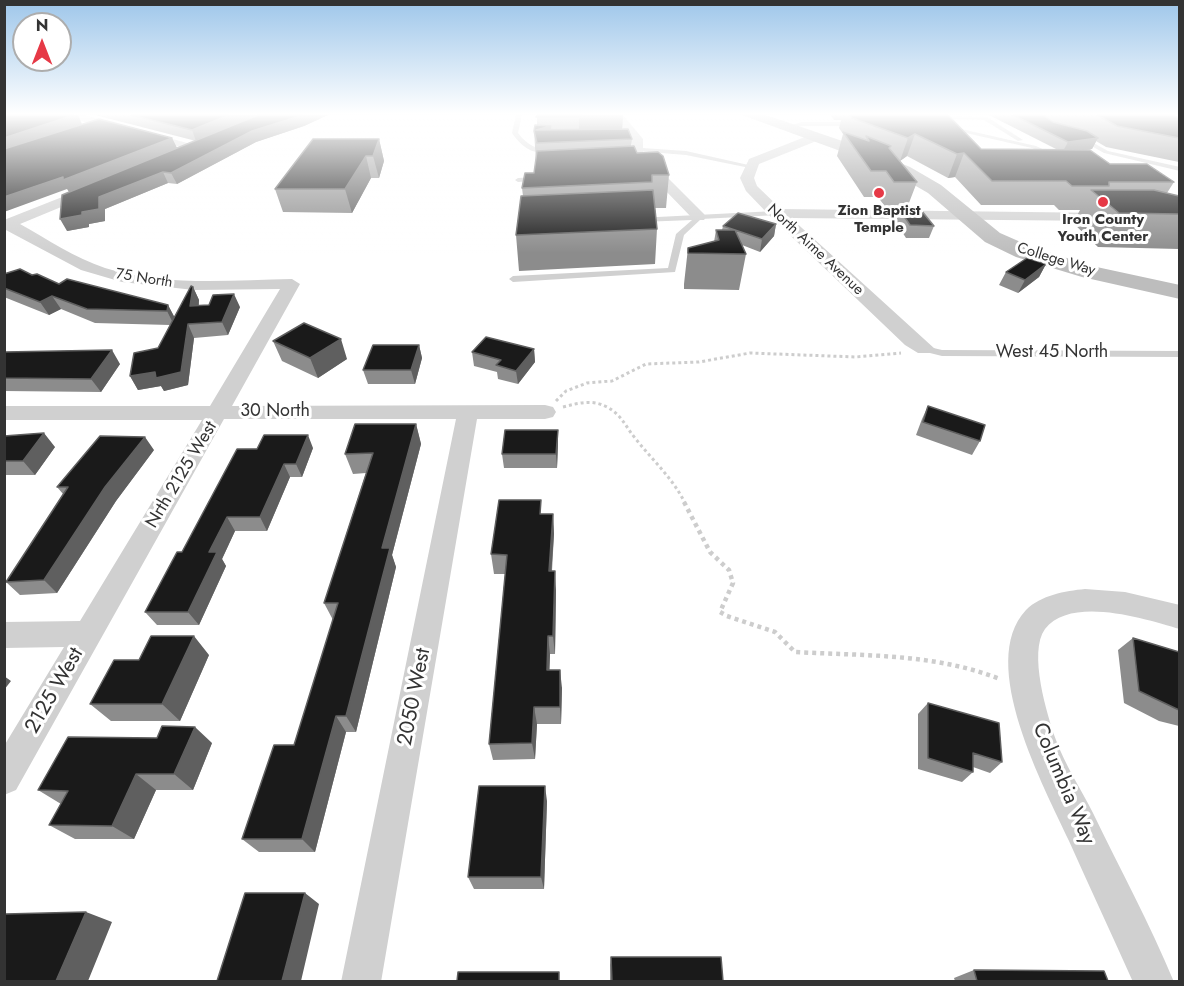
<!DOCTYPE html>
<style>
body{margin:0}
#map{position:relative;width:1184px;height:986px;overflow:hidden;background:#fff;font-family:Jost,sans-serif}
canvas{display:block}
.frame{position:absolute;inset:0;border:6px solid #333;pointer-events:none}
.north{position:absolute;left:12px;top:12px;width:60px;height:60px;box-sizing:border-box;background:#fff;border:2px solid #adadad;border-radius:50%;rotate:0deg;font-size:16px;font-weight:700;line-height:24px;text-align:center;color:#333}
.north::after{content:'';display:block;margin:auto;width:21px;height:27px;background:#e63946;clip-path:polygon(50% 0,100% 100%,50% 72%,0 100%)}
</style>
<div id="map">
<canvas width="1184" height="986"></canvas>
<div class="frame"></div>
<div class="north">N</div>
</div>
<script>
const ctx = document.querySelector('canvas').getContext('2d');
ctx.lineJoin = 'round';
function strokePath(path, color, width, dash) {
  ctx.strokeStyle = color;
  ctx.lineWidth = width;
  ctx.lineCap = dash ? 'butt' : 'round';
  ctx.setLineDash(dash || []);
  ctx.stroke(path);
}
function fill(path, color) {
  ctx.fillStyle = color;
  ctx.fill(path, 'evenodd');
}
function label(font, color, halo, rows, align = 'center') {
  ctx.font = font + ' Jost,sans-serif';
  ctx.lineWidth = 6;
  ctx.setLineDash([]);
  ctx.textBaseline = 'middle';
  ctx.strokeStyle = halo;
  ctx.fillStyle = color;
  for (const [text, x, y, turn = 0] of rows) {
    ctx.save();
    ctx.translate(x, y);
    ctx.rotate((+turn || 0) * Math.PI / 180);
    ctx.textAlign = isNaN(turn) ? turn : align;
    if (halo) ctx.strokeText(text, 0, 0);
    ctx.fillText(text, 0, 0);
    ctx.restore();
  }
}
strokePath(new Path2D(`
 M556,401L566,391L587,383L612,381L646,364L699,362L750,353L856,357L901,353
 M563,407C579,403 592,399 607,407C622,415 625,426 635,438C652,460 672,477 685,503`), '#cdcdcd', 3, [3, 3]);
strokePath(new Path2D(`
 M684,502L710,552L729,570L733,583L720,612L727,616L775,632L795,652C865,656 933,653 1000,679`), '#cdcdcd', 4.5, [4, 4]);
fill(new Path2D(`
 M516,115H522L518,133C528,146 537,149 552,151V153C534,155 522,148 512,133Z
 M916,115H923L935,123L1036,146L1055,155L1052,157L1032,148L931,125Z
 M935,116L987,117L1023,140L1018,141L984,120L933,119Z
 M802,122H856L859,124L856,126H802L785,130L782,128Z
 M1081,136L1108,151L1180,167V171L1104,153L1079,139Z
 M627,147L686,151L753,166L750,168L686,155L625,150Z
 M540,177L542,178V180L518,182L515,180L518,178Z
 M775,211L779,213L778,215L701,219L684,235L675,272L513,282L509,279L513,276L668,268L676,234L692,220L641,222H638V218Z
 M925,346L942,350L1180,351V357L942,356L922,351L920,349Z`), '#d0d0d0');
fill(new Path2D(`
 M46,115H84L202,147L196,151L81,121Z
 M612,115H623L643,139V153L704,214L706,217L704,220H694L633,157L631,139Z
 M815,133L819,134V140L759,164L754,178L757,186L781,209L1108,213L1115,217L1108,221L791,218L935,349L932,353H918L905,345L770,216L746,191L740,178L749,159Z
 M90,186L95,187V193L20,224C47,239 75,258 105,268C165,287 231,280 292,279L300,284L232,406L545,405L553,407L556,412L553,417L545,419H477L381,982H341L456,419H224L16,790L4,795V746L64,647L4,648V622L80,621L202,420H4V406H210L280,289L194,290L122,282L81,270L4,229V220Z
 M1085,589L1125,592L1180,605V629C1146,619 1071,595 1045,629C1028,652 1047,715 1056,740C1065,765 1081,789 1093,813C1120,869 1150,924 1174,982H1133C1112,935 1090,888 1069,841C1045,788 976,663 1026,610C1041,595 1065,591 1085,589Z`), '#d0d0d0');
fill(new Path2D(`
 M742,115H766L866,149L910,167L941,185L1000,233L1032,247L1092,266L1180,285V299L1082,277L1016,257L985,242L928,193L897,175L854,156Z`), '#bdbdbd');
fill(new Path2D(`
 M4,115H78L82,124L172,138L177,148L196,141L95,115H328L304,126L256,142L177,184L168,183L105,209V221L89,224V227L67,231L109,175L67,189Z
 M537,115H623L622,129L632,139L631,147L637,153L669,175L666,208H655L657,229L655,264L519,271L516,235L523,196L522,188L534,173L536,162L534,131L537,125Z
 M831,115H948L981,149H1056L989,115H1173L1179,118V162L1106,147L1096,141L1092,149L1086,150L1110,164L1174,182L1167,193L1179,196V249L1098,247L1073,223L1080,210H1059L1054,205H981L955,177L948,178L907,156L900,161L899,160L917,182L907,208H886L878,197H864L837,156L843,134L839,128L841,120H834Z
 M379,139L384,161L379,178H371L352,213L283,212L275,189Z
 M899,209L934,226L929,238H906L895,221Z
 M776,224L774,236L760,252L742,245L746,254L739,290L684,289V284L688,248L714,242L716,230H722L723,226Z
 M1046,264L1039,277L1018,293L999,285L1006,272Z
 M4,274L32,275L59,284L168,305L174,317L193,287L199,300V305L240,307L228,335L194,338L188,385L164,391L161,386L138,390L130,376L158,348L170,325L95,323L61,309L49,315L4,297Z
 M273,341L347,359L318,378L282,361Z
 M419,345L422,358L415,384H368L363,370Z
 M534,349L535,362L518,384L498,379L497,372L474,366L472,352Z
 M4,352L120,364L101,392L4,391Z
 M928,406L980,441L972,455L916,435L922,419Z
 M416,424L421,444L392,555L396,567L356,732H346L315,852H259L242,839L294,745L333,620L324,603L366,473L353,474L345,454Z
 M558,430V444L557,468H504L502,454Z
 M4,436L55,447L35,475H4Z
 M313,448L302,477H290L267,531H235L222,559L226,566L199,625H157L145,612L182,552L237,449Z
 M154,450L116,501L57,593L20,595L6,582L63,494L57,487Z
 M543,514H553L554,534L552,571L556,591L555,654H550L549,670L562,688L561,724H537L535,759L493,760L489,744L505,574H494L491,554Z
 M1133,638L1179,652V726L1159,721L1124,703L1118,650Z
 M209,655L180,721H111L90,704L139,660Z
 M928,703L1002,762L990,773L973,767V772L962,782L918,769V714Z
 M212,743L193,790H156L134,839H75L49,825L61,804L38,790Z
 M547,801L544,889H474L468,877Z
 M611,957L723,981H610V965Z
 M974,970L1108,981H955L954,978Z`), '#8c8c8c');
fill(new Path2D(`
 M74,115H78L82,125L4,150V138Z
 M229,115H258L196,141L192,130Z
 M303,115H328L304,126L256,142L177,184L171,173L252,131Z
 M583,115H623L622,132L579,141V117Z
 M551,126L552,143L536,130Z
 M915,134L907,156L900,161L908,138Z
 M172,138L177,148L69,192L67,189L4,212V197Z
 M1098,138L1092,149L1062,153L1068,142Z
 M379,139L384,161L379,178L373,156Z
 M964,153L955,177L948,178L957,154Z
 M366,156L371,178L352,213L345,189Z
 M163,172L168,183L105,209V221L89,224V227L67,231L60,219L82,212L99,197Z
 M776,224L774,236L760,252L762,239Z
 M1046,264L1039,277L1018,293L1025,280Z
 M193,287L199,300L197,319L190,306Z
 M234,294L240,307L228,335L222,322Z
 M52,296L61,309L49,315L40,302Z
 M168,305L175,318L174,325L167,311Z
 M188,324L194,338L188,385L164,391L161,386L138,390L130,376Z
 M341,339L347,359L318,378L310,358Z
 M419,345L422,358L415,384L411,370Z
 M534,349L535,362L518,384L516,371Z
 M112,350L120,364L101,392L91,379Z
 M416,424L421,444L392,555L396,567L356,732L346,716L382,548Z
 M558,430V444L557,468L556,454Z
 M44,433L55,447L35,475L23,461Z
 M308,435L313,448L302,477L296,464Z
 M145,437L154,450L116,501L57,593L44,580L105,487Z
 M284,464L290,477L267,531L260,517Z
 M553,514L554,534L550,591L549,571Z
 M227,517L235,531L222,559L226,566L199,625L188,612L209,552Z
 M555,571L556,591L555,654L553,636Z
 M194,636L209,655L180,721L162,704Z
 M548,636L550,654L549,688L547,670Z
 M560,670L562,688L561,724L560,707Z
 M4,676L11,681L4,690Z
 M534,707L537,724L535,759L532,743Z
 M336,716L346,732L315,852L302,839Z
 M195,727L212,743L193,790L174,774Z
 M136,774L156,790L134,839L112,826Z
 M545,786L547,801L544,889L541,877Z
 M305,893L319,904L301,981H282Z
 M86,912L112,922L88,981H56Z`), '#5f5f5f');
const building = new Path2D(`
 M4,115H74L4,138Z
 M131,115H229L192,130Z
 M258,115H303L252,131L171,173L163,172L99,197V209L82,212V215L60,219L62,195Z
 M537,115H583L579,117H536Z
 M850,115H948L981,149L1090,150L1110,164H1147L1174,182H1109V186H1072L1066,181H992L964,153L957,154L915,134L908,138L852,118Z
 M1013,115H1043L1053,122L1087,131L1098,138L1068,142Z
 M1097,115H1173L1179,118V138L1117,126Z
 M99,119L172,138L63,180V177L4,197V149Z
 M535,125L551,126L536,130L628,129L632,139L537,143L534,131Z
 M843,132L869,141L866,136L891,146L889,148L917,182H894L886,171H871Z
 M313,139H379L373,156H366L345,189H275Z
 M634,146L637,153L658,152L663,156L669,175H652V182L522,188L525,173H534L537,151Z
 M653,190L657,229L516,235L521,196Z
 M1091,190H1154L1179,196V214L1119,213Z
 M899,209L921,210L934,226L910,225Z
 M738,213L776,224L762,239L723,226Z
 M716,230H735L746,254L688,253V248L719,240Z
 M1027,258L1046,264L1025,280L1006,272Z
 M20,269L32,275L37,274L59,284L67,279L168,305L167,311L87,309L52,296L40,302L4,288V274Z
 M191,286L193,287L190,306L209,305L213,295L234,294L222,322L188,324L181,372L156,378L155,372L130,376L134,353L158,348Z
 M304,323L341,339L310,358L273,341Z
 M486,337L534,349L516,371L496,365L501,360L472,352Z
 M373,345H419L411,370H363Z
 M112,350L91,379L4,378V352Z
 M928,406L985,425L980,441L923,422Z
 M355,424H416L382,548H390L346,716H336L302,839H242L274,745H294L338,603H324L373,453L345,454Z
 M505,430H558L556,454H502Z
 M44,433L23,461H4V436Z
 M264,435H308L296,464H284L260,517H227L209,552H217L188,612H145L177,552H182L237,449H257Z
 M100,436L145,437L105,487L44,580L6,582L68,487H57Z
 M499,500H541L540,514H553L549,571H555L553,636H548L547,670H560V707H534L532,743L489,744L507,555L491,554Z
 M151,636H194L162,704H90L114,660H139Z
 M1133,638L1179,652V710L1139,691Z
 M928,703L999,723L1002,762L973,753V772L928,758Z
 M162,726L195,727L174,774H136L112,826L49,825L68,791L38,790L68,737L157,738Z
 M479,786H545L541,877H468Z
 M245,893H305L282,981H217Z
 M86,912L56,981H4V915L5,914Z
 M611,957H721L723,981H612Z
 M974,970L1104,971L1108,981H977Z
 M458,972H559V981H457Z`);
fill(building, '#1a1a1a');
strokePath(building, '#5f5f5f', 1.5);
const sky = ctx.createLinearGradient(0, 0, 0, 253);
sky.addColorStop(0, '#9ec6ea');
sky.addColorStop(0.45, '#fff');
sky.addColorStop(1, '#ffffff00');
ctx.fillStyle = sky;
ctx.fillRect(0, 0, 1184, 253);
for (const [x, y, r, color] of [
 [879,193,6,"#e63946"],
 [1103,202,6,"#e63946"]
]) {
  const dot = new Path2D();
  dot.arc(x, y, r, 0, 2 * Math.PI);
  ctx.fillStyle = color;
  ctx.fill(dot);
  strokePath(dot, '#fff', 2);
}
label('bold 15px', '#333', '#fff', [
 ["Zion Baptist",879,211],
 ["Temple",879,228],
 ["Iron County",1103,220],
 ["Youth Center",1103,237]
]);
label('15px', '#333', '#fff', [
 ["North Aime Avenue",815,250,43],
 ["College Way",1056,260,17],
 ["75 North",144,279,9]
]);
label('18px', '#333', '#fff', [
 ["West 45 North",1052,353],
 ["30 North",275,412],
 ["Nrth 2125 West",182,475,-59]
]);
label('21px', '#333', '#fff', [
 ["2125 West",55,691,-60],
 ["2050 West",415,697,-79],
 ["Columbia Way",1063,784,67]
]);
</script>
